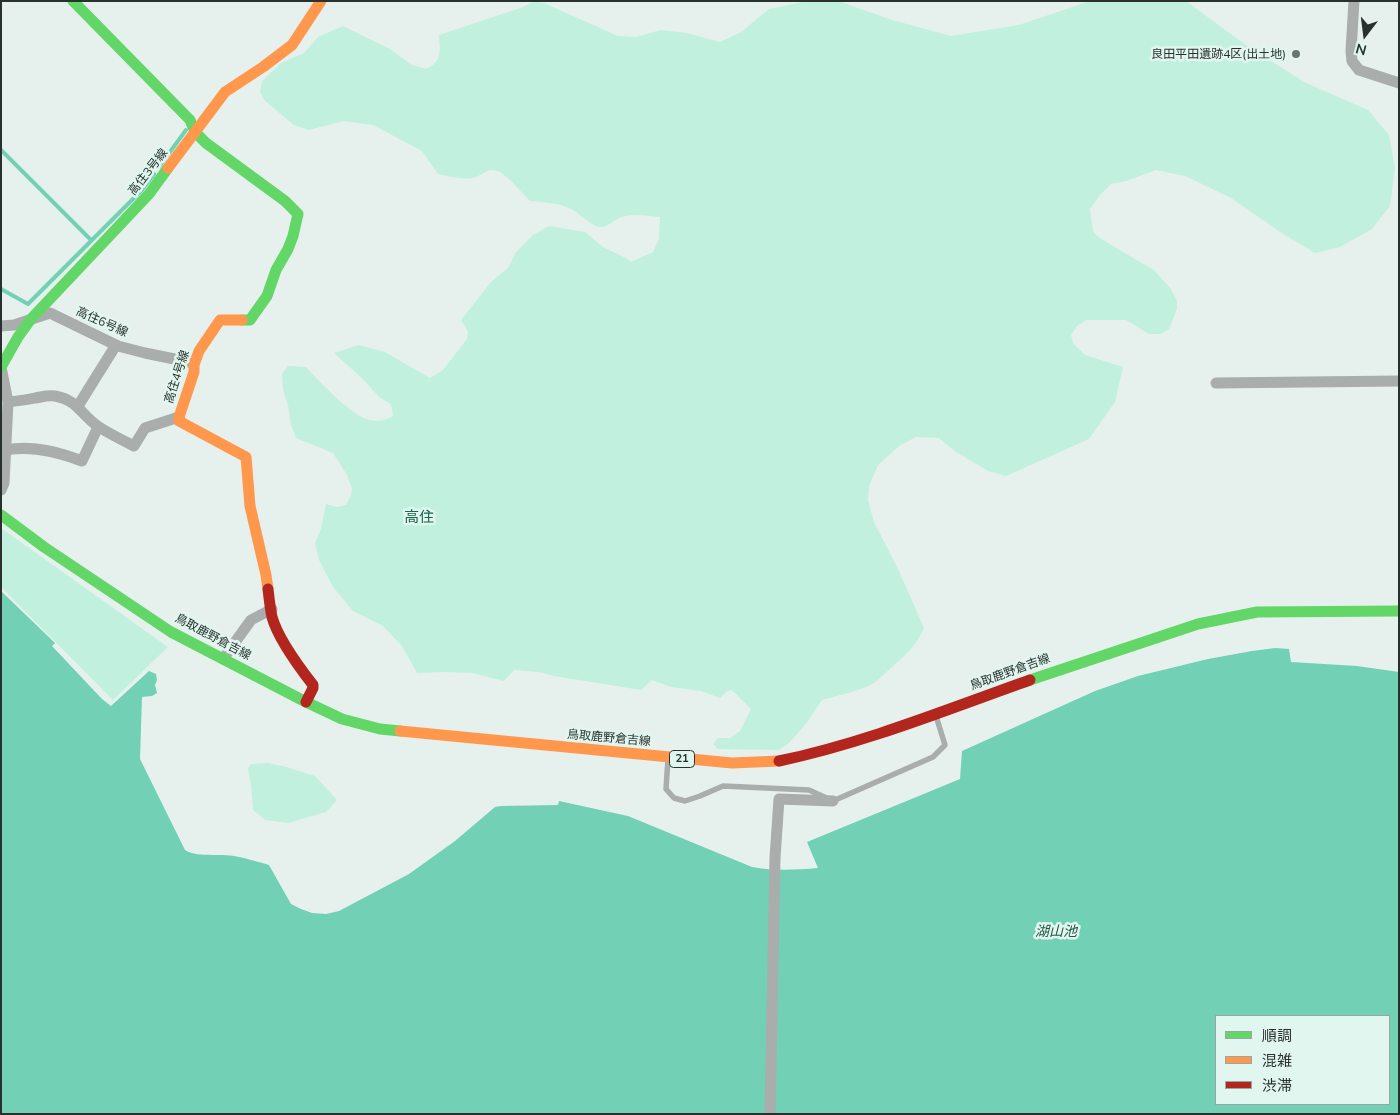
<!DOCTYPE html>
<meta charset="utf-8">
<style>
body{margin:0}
#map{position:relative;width:1400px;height:1115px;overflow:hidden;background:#e6f1ed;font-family:Mulish,"Noto Sans JP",sans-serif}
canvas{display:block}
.frame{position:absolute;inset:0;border:2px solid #29312e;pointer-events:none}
.legend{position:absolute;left:1215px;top:1015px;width:175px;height:90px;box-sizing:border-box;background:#e1f6ee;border:1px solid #97a7a1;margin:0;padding:6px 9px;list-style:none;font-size:15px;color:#29312e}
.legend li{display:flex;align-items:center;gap:10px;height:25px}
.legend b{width:25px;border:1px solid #97a7a1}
.north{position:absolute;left:1340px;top:10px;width:50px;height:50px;-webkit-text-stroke:4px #e1f6ee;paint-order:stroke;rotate:195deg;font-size:14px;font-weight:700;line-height:20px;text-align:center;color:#29312e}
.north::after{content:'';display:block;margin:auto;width:18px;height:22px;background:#29312e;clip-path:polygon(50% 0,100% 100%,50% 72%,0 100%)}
</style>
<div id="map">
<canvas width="1400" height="1115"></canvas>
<div class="frame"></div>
<ul class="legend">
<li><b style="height:6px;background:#63d668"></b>順調</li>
<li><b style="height:6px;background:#ff974d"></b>混雑</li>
<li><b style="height:6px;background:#b3261e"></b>渋滞</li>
</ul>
<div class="north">N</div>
</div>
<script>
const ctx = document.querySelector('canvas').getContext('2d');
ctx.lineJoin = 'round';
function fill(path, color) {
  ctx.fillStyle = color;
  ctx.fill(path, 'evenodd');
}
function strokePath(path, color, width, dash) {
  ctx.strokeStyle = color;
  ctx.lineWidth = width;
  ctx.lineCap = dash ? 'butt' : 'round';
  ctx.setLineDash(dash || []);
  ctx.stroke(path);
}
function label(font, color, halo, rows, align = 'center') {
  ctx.font = font + ' Mulish,"Noto Sans JP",sans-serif';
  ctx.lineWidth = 5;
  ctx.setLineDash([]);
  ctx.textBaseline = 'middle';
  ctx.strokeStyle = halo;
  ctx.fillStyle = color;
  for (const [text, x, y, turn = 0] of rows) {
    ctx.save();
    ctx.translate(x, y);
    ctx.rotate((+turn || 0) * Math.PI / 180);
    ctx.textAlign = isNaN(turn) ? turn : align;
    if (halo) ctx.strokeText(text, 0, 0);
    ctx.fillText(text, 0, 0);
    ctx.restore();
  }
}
fill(new Path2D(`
 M807,1H838L892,20L951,36L1019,25L1090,1H1186L1243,43L1304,82L1368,110L1389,135L1395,168L1390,206L1372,229L1340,247L1315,253L1283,234L1231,198L1185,176L1156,170L1126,181L1111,184L1100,195L1090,209L1093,232L1100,238L1123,252L1154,270L1171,289L1177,301V309L1169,329L1161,334H1149L1126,320H1086L1077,326L1071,335L1073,343L1085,355L1123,367L1115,402L1089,439L1006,476L988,471L956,452L939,438L916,437L899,446L878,465L869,486L868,500L874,522L899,571L924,628C915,647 908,653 892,667C887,671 883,676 878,680C864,691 839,695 822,700L805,725L789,743L779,750L718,749L713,744L718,738H730L740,731L751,709L732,690L727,691L720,698L701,691L671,687L652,680L641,690L554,676L539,672L514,670L504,681L472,673L443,672L417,673L402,646L383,626L353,611L333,587L319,560L315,543L321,529L326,504L337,507L346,505L351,495L352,488L347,475L333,453L296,438L291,425L288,405L283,390L282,374L288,366L306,367C319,381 351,416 370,420C378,422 387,420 393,416L391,404L379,397L363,379L334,353L359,345L385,352L430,378L443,370L467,339L468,331L461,320L491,282L508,268L516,252L533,235L549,226L585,232L603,247L626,258L631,262L653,252L659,239L660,217C648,216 634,213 622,217C614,219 609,227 601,227C590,226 581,214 571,209C558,203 544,202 530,201C523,194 507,175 498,171C487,167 482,176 473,178C461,180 449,176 438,174L422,151L373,125L343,121L309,130L294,125L265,101L260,92L262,81L281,63L304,53L318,37L343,26L390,49L412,65L426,69C443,61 440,51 439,35L523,7L533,2L544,3L618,36L636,37L661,30L687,33L720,42L741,32L769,9Z
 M1,528L168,647L113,700L1,587Z
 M268,763L283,766L315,776L337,800L326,812L288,823L265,820L253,810L251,785L248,768L251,764Z`), '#c1f0df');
fill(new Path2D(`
 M1,591L55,643L52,646L102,699L111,706L149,671L156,674L157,680L155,685L157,693L152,696L142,697L140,759L185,850C197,858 219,853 234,856C246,858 258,862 269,865L291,904L301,909L312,913L326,914L339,911L409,874L455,841L495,807L501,806L558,805L559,801L628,816L752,867C774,871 795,870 818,868L807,842L960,779L962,751L1095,691L1138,676L1208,659L1252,651L1275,648L1289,649L1291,662L1357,666L1399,672V1114H1ZM1216,1016H1389V1104H1216Z`), '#72d0b5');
strokePath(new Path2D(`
 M1,150L91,240
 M159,167L186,130
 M1,289L28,304L142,190L154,174`), '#72d0b5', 4);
strokePath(new Path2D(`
 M668,759L666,789L674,798L685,801L700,796L723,786L809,790L833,801L933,757L945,745L936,716`), '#a9adac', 5.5);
strokePath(new Path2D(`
 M1354,1L1351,51L1352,61L1359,70L1399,83
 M1,326L14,325L50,313L118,346L145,353L194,363
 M1,367L8,402C17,401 26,400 35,398C42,397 47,395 55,396C78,400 81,415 99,427C110,434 122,440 134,446L145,428L179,417
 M1216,383L1399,381
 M78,406L116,345
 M6,450C32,445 58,452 82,461L98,427
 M1,490L4,483L8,402
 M223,659L251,620L272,609
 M770,1114L775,858L779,799L833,801`), '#a9adac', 11);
strokePath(new Path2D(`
 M73,1L190,120L195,132L206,143L285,201L298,214L293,236L288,249L276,270L267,296L250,320H242
 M1,367L18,337L31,319L149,194L168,168
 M1,515L44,547L171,632L306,702L342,719L380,729L400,731
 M1030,680L1198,624L1257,612L1399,611`), '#63d668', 11);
strokePath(new Path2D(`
 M168,168L225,92L263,67L292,45L321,1
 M242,320H220L199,351L194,365V372L179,417V421L246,457L250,506L266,575L268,589
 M400,731L732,763L779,761`), '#ff974d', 11);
strokePath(new Path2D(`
 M268,589C269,598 270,608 272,617C278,639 299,667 313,685V688L306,702
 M779,761C865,743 948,709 1030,680`), '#b3261e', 11);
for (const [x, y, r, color] of [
 [1296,54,5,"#6b7471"]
]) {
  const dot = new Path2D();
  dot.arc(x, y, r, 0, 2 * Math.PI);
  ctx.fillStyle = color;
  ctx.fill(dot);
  strokePath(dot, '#e1f6ee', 2);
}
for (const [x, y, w] of [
 [682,759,25]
]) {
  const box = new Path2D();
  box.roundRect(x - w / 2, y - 8.5, w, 17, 4);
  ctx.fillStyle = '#e1f6ee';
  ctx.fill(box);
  strokePath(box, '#29312e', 1);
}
label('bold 11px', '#29312e', null, [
 ["21",682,759]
]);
label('12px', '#29312e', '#e1f6ee', [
 ["良田平田遺跡4区(出土地)",1286,54]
], 'right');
label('12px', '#29312e', '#e1f6ee', [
 ["高住3号線",148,172,-52],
 ["高住6号線",102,322,24],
 ["高住4号線",177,377,-72],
 ["鳥取鹿野倉吉線",213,637,28],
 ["鳥取鹿野倉吉線",1010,672,-20],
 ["鳥取鹿野倉吉線",609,738,5]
]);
label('italic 14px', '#255848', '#e1f6ee', [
 ["湖山池",1056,932]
]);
label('15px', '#196550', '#e1f6ee', [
 ["高住",419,517]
]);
</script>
